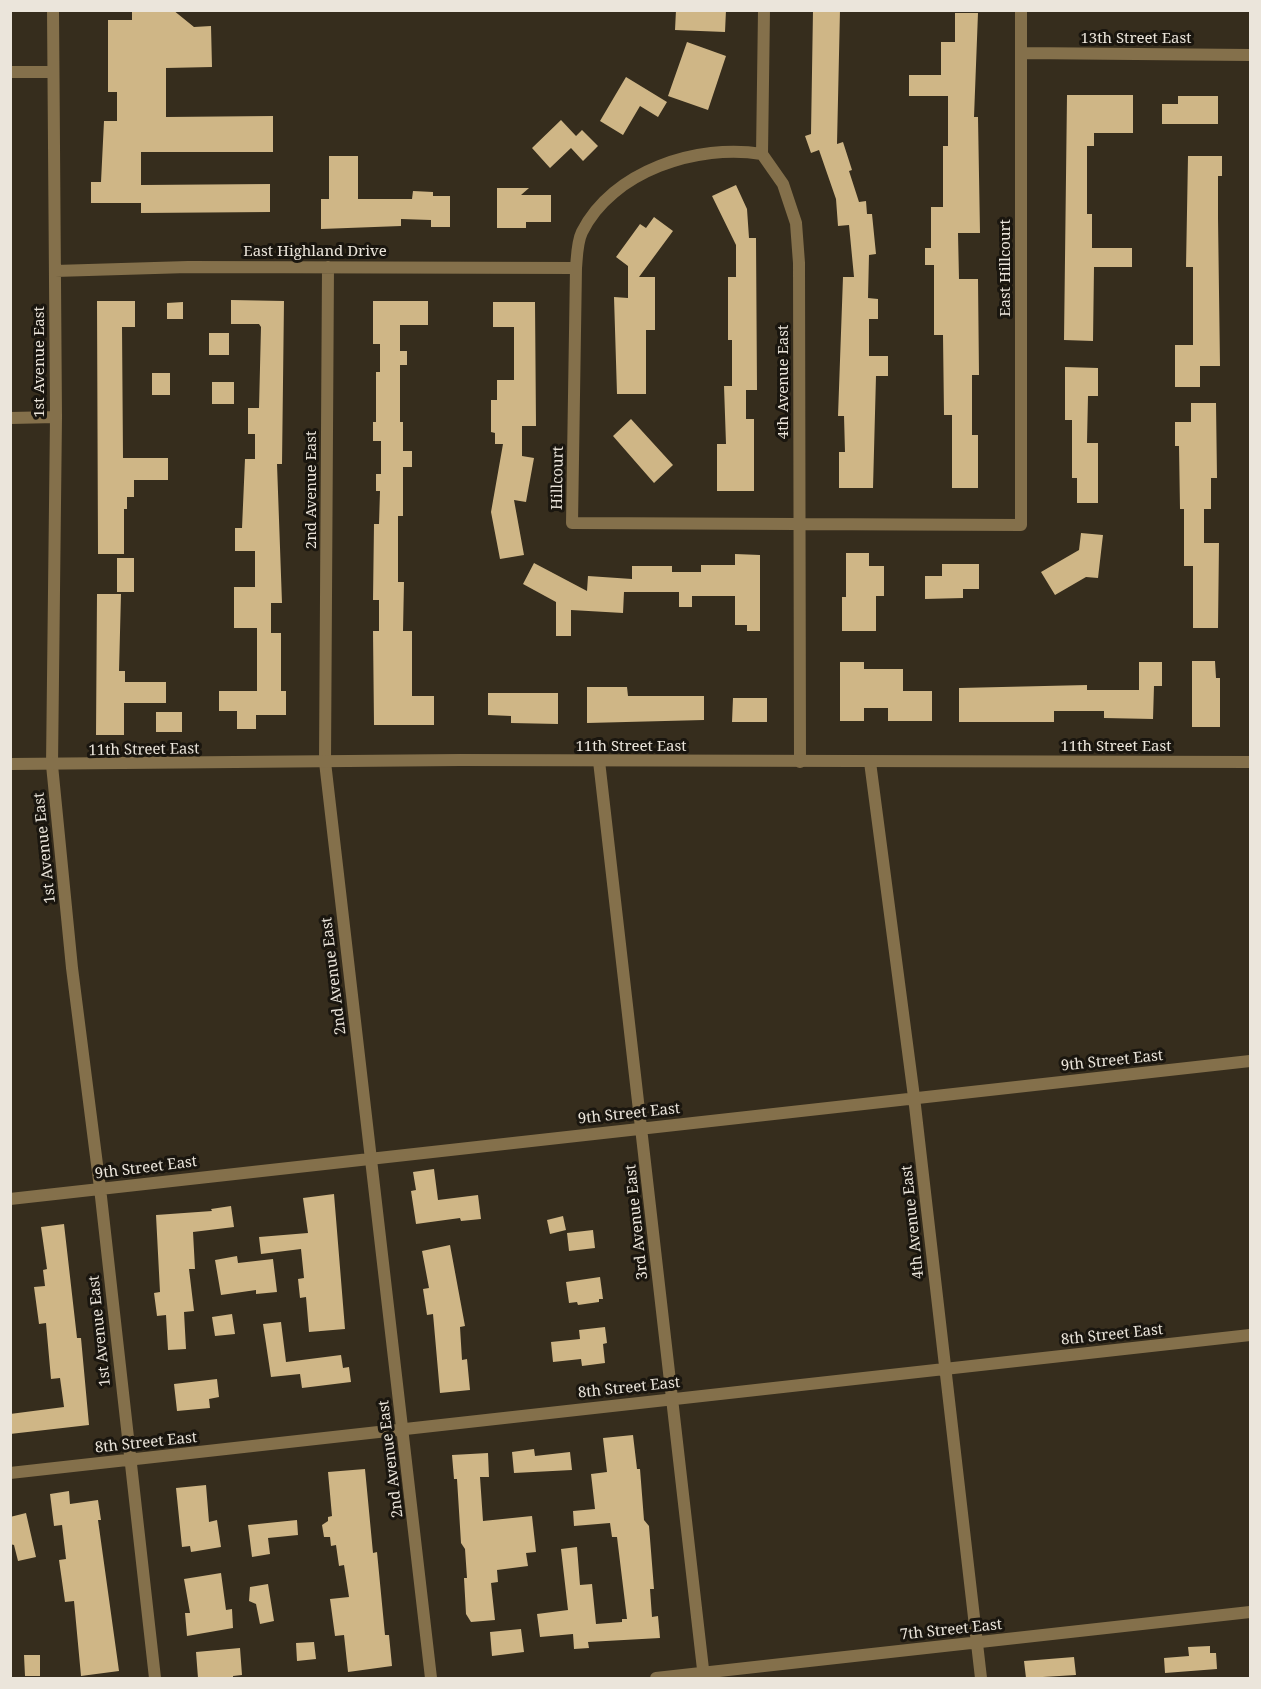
<!DOCTYPE html>
<style>
body{margin:0}
#map{position:relative;width:1261px;height:1689px;overflow:hidden;background:#362d1d;font-family:"Noto Serif",serif}
canvas{display:block}
.frame{position:absolute;inset:0;border:12px solid #ebe5db;pointer-events:none}
</style>
<div id="map">
<canvas width="1261" height="1689"></canvas>
<div class="frame"></div>
</div>
<script>
const ctx = document.querySelector('canvas').getContext('2d');
ctx.lineJoin = 'round';
function fill(path, color) {
  ctx.fillStyle = color;
  ctx.fill(path, 'evenodd');
}
function strokePath(path, color, width, dash) {
  ctx.strokeStyle = color;
  ctx.lineWidth = width;
  ctx.lineCap = dash ? 'butt' : 'round';
  ctx.setLineDash(dash || []);
  ctx.stroke(path);
}
function label(font, color, halo, rows, align = 'center') {
  ctx.font = font + ' "Noto Serif",serif';
  ctx.lineWidth = 6;
  ctx.setLineDash([]);
  ctx.textBaseline = 'middle';
  ctx.strokeStyle = halo;
  ctx.fillStyle = color;
  for (const [text, x, y, turn = 0] of rows) {
    ctx.save();
    ctx.translate(x, y);
    ctx.rotate((+turn || 0) * Math.PI / 180);
    ctx.textAlign = isNaN(turn) ? turn : align;
    if (halo) ctx.strokeText(text, 0, 0);
    ctx.fillText(text, 0, 0);
    ctx.restore();
  }
}
fill(new Path2D(`
 M132,10H173L194,27L211,26L212,67L166,68V117L273,116V152H141V185L270,184V212L141,213V203H91V182H101L104,121H117V92H108V20H132Z
 M676,10H726L725,32L675,30Z
 M813,10H840L837,144L843,142L852,170L849,171L859,202L866,201L867,214H872L876,254L869,255L868,298L878,299V319H869V356H888V376H876L873,488H839V452H845L844,416H838L843,277H854L849,225L838,226L836,199L819,150L811,153L805,136L811,134Z
 M955,13H978L974,117H978L980,233H958L959,279H978L979,375H972V435H978V488H952V415H944L943,335H934V265H925V248H931V207H943V146H948V96H909V75H941V42H955Z
 M687,42L726,56L708,110L668,96Z
 M626,77L667,102L658,117L640,106L623,135L600,121Z
 M1067,95H1133V133H1094V146H1087V214H1092V248H1132V267H1094L1093,341L1064,340Z
 M1178,96H1218V124H1162V104H1178Z
 M561,120L576,136L582,130L598,146L583,161L571,148L550,168L532,148Z
 M329,156H358V199H412L413,191L433,192V196H450V227H431V220L401,219V226L321,229V199H329Z
 M1188,156H1222V176H1218V218L1220,366H1200V387H1175V345H1193V267H1186Z
 M736,185L747,209L749,238H756L757,390H746V419H754V491H717V444H726L724,386H732V340H728V277H736V245L712,196Z
 M497,188H529L521,195H551V222H526V228H497Z
 M654,217L673,231L639,277H655V330H646V394H617L614,297L628,298V266L616,257L640,224L646,228Z
 M231,300L284,301L282,464H277L282,603H271V633H281V691H286V715H256V729H237V711H219V691H257V628H234V587H255V551H235V528H242L245,459H255V434H248V408H259L261,327L259,324H231Z
 M97,301H135V327H122L123,458H168V480H134V497H127V509H124V554H98Z
 M373,301H428V325H400V351H407V365H400V422H403V451H412V467H403V516H398V582H404L403,631H412V696H434V725H374L373,631H379V600H373L374,524H379L380,491H376V474H381V441H373V422H376V372H380V344H373Z
 M183,302V319H167V303Z
 M493,302H535L536,426H522V456L534,458L526,502L514,500L524,555L500,559L491,512L503,444H495V433L491,432V400H497V380H514V327H493Z
 M209,333H229V355H209Z
 M1065,367L1098,368V396H1088L1087,443H1098V503H1077V478H1072V420H1065Z
 M152,373H170V395H152Z
 M212,382H234V404H212Z
 M1191,403H1216L1217,478H1211V509H1204V543H1219L1218,628H1193V566H1184V509H1180L1179,446H1175V422H1191Z
 M631,419L673,465L654,483L613,436Z
 M1081,533L1103,535L1098,578L1086,577L1055,595L1041,572L1079,550Z
 M846,553H869V566H884V596H876V631H842V597H846Z
 M735,554L760,555V631H747V625H735V596H692V607H679V592H624L623,613L571,610V636H556V602L523,584L534,563L587,591L588,576L632,579V566H672V572H701V565H735Z
 M117,558H134V592H117Z
 M942,564H979V589H963V598L925,599V576H942Z
 M97,594H121L119,671H125V682H166V703H124V735H96Z
 M1192,661H1215L1216,678H1220V727H1192Z
 M840,662H864V669H903V691H932V721H888V708H864V721H840Z
 M1139,662H1162V686H1154L1153,719L1104,718V711H1054V722H959V688L1087,685V690H1139Z
 M587,687H627L628,696H704V720L587,723Z
 M488,693H558V724L511,723V716L488,715Z
 M733,698H767V722H732Z
 M156,712H182V732H156Z
 M434,1169L438,1200L478,1195L481,1219L461,1221L460,1218L416,1224L411,1191L416,1190L413,1172Z
 M334,1194L345,1329L309,1332L306,1297L300,1298L298,1279L304,1278L301,1249L261,1254L259,1237L308,1233L303,1198Z
 M231,1206L234,1227L193,1232L195,1269H189L194,1311L184,1312L186,1349L168,1350L166,1315L157,1316L154,1293L160,1292L156,1215L212,1211L211,1209Z
 M563,1216L566,1230L550,1234L547,1220Z
 M64,1224L77,1338H81L89,1425L10,1434V1414L64,1407L60,1378L51,1379L46,1323L39,1324L34,1287L45,1286L43,1270L47,1269L41,1227Z
 M593,1230L595,1248L569,1251L567,1233Z
 M450,1245L465,1326L460,1327L462,1360L467,1359L470,1390L440,1393L433,1314L427,1315L423,1289L429,1288L422,1251Z
 M237,1256L238,1263L273,1259L277,1292L256,1294V1290L221,1295L215,1260Z
 M600,1277L603,1299H599V1302L578,1305L577,1302L569,1303L566,1282Z
 M232,1314L235,1334L215,1336L212,1317Z
 M281,1322L286,1362L341,1355L343,1368L349,1367L351,1382L302,1388L300,1374L271,1377L263,1324Z
 M605,1327L607,1343L603,1344L605,1363L582,1366L581,1359L553,1362L551,1342L580,1339L579,1330Z
 M217,1379L219,1397L209,1399L210,1408L177,1411L174,1384Z
 M633,1435L637,1469H640L644,1520L649,1526L654,1589H650L652,1617L658,1616L660,1638L588,1642L589,1648L574,1649L573,1634L540,1637L537,1614L568,1610L561,1549L577,1547L580,1585L592,1584L596,1624L622,1622V1619H627L617,1537H612L610,1523L574,1526L573,1511L595,1509L591,1474L607,1472L603,1438Z
 M534,1449L535,1456L570,1452L572,1470L514,1473L512,1452Z
 M488,1453L489,1477H480L483,1521L532,1516L536,1552L526,1553L528,1566L497,1570L498,1582L491,1583L495,1620L471,1622L466,1614L464,1578H467L465,1549L461,1543L457,1479H454L452,1455Z
 M365,1469L373,1553L377,1552L385,1635H389L392,1666L348,1672L344,1635L335,1636L330,1599L349,1597L344,1565L339,1566L336,1545L331,1546L330,1537H324L322,1525L328,1521V1517L332,1516L328,1472Z
 M206,1485L209,1522L217,1520L221,1547L191,1552L190,1546L182,1547L176,1488Z
 M69,1491L70,1504L98,1500L101,1520H98L119,1671L81,1676L74,1601L65,1602L59,1560L66,1559L62,1525L54,1526L50,1494Z
 M26,1513L36,1557L18,1561L14,1545L10,1544V1517Z
 M297,1520L298,1535L268,1538L270,1554L252,1557L248,1525Z
 M221,1573L226,1610L232,1609L233,1628L187,1636L185,1613H190L184,1579Z
 M268,1584L274,1621L260,1624L256,1604L249,1601L250,1587Z
 M521,1629L524,1652L492,1656L490,1632Z
 M314,1642L316,1659L297,1661L296,1643Z
 M1210,1646V1653H1216L1217,1669L1165,1673L1164,1658L1189,1656L1188,1647Z
 M240,1648L242,1675L233,1676V1678H198L196,1652Z
 M24,1655H40V1676H25Z
 M1074,1657L1076,1675L1026,1678L1024,1661Z`), '#cfb686');
strokePath(new Path2D(`
 M53,10L56,417L52,765L72,968L100,1188L155,1678
 M764,10L762,154L783,184L796,223L799,263L800,762
 M1022,53L1250,55
 M10,72H53
 M762,154C698,143 612,171 582,232C577,242 577,257 576,268L572,523L1021,525V10
 M328,267L325,762L431,1678
 M55,271L188,267L576,268
 M10,418L56,417
 M599,761L704,1678
 M870,762L914,1097L981,1678
 M10,1199L1250,1061
 M10,1473L1250,1335
 M656,1678L1250,1612`), '#84704b', 12);
strokePath(new Path2D(`
 M10,764L460,760L1250,762`), '#84704b', 12);
label('15px', '#ebe5db', '#1a160f', [
 ["13th Street East",1136,39],
 ["East Highland Drive",315,252],
 ["East Hillcourt",1006,268,-90],
 ["1st Avenue East",40,362,-90],
 ["4th Avenue East",784,382,-90],
 ["Hillcourt",558,478,-89],
 ["2nd Avenue East",312,490,-90],
 ["11th Street East",631,747],
 ["11th Street East",1116,747],
 ["11th Street East",144,750,-1],
 ["1st Avenue East",45,848,-96],
 ["2nd Avenue East",334,976,-97],
 ["9th Street East",1112,1061,-6],
 ["9th Street East",629,1114,-6],
 ["9th Street East",146,1168,-7],
 ["3rd Avenue East",637,1222,-96],
 ["4th Avenue East",913,1222,-96],
 ["1st Avenue East",100,1331,-96],
 ["8th Street East",1112,1335,-6],
 ["8th Street East",629,1388,-6],
 ["8th Street East",146,1443,-6],
 ["2nd Avenue East",391,1459,-97],
 ["7th Street East",951,1630,-6]
]);
</script>
